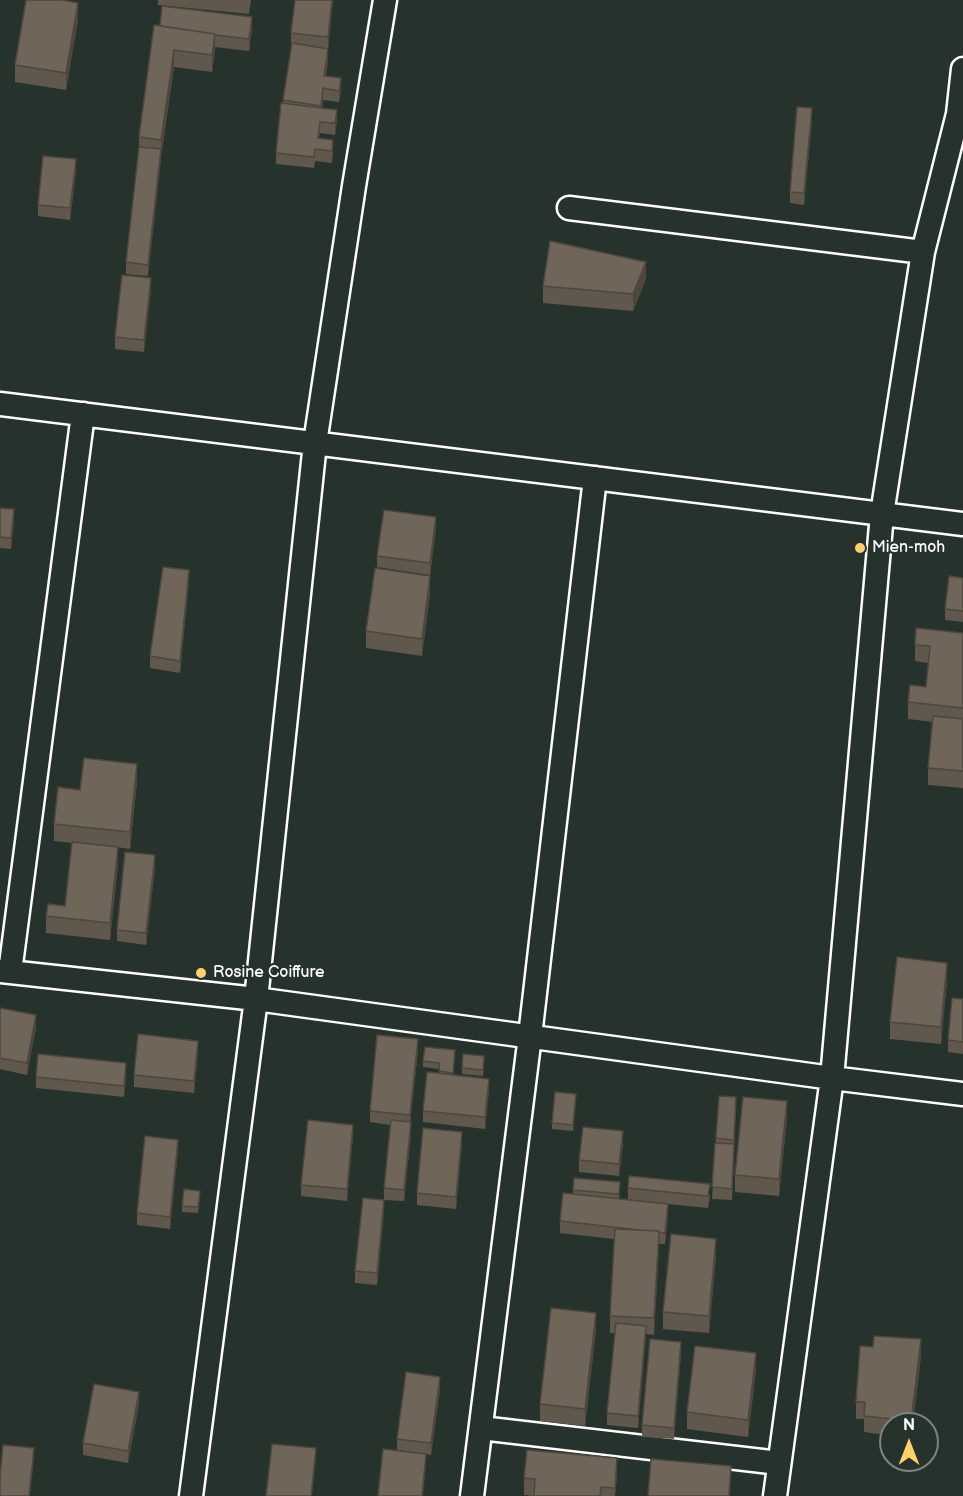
<!DOCTYPE html>
<style>
body{margin:0}
#map{position:relative;width:963px;height:1496px;overflow:hidden;background:#26332d;font-family:"Balsamiq Sans",sans-serif}
canvas{display:block}
.north{position:absolute;left:879px;top:1412px;width:60px;height:60px;box-sizing:border-box;background:#26332d;border:2px solid #7d8581;border-radius:50%;rotate:0deg;font-size:16px;font-weight:700;line-height:24px;text-align:center;color:#fff}
.north::after{content:'';display:block;margin:auto;width:21px;height:27px;background:#ffd166;clip-path:polygon(50% 0,100% 100%,50% 72%,0 100%)}
</style>
<div id="map">
<canvas width="963" height="1496"></canvas>
<div class="north">N</div>
</div>
<script>
const ctx = document.querySelector('canvas').getContext('2d');
ctx.lineJoin = 'round';
function strokePath(path, color, width, dash) {
  ctx.strokeStyle = color;
  ctx.lineWidth = width;
  ctx.lineCap = dash ? 'butt' : 'round';
  ctx.setLineDash(dash || []);
  ctx.stroke(path);
}
function fill(path, color) {
  ctx.fillStyle = color;
  ctx.fill(path, 'evenodd');
}
function label(font, color, halo, rows, align = 'center') {
  ctx.font = font + ' "Balsamiq Sans",sans-serif';
  ctx.lineWidth = 4.5;
  ctx.setLineDash([]);
  ctx.textBaseline = 'middle';
  ctx.strokeStyle = halo;
  ctx.fillStyle = color;
  for (const [text, x, y, turn = 0] of rows) {
    ctx.save();
    ctx.translate(x, y);
    ctx.rotate((+turn || 0) * Math.PI / 180);
    ctx.textAlign = isNaN(turn) ? turn : align;
    if (halo) ctx.strokeText(text, 0, 0);
    ctx.fillText(text, 0, 0);
    ctx.restore();
  }
}
const street = new Path2D(`
 M569,208L923,252
 M0,404L963,524
 M0,971L256,999L832,1078L963,1094
 M10,972L83,414
 M481,1428L779,1463
 M191,1496L256,999L315,443L354,186L385,0
 M472,1496L530,1036L595,478
 M775,1496L832,1078L882,514L923,252L958,114L963,69`);
strokePath(street, '#fff', 27);
strokePath(street, '#26332d', 22);
fill(new Path2D(`
 M158,0H251L249,14L158,5Z
 M295,0H333L328,49V61L326,76L341,90L339,102L323,100L322,108L337,121L335,135L320,133L319,138L333,151L332,163L315,161L314,168L276,164V153L291,49V33Z
 M78,20L66,90L15,82V65Z
 M160,26L252,28L249,51L215,47L212,72L174,67L161,157L148,276L126,274V262L139,147V137Z
 M812,119L804,205L790,203V192Z
 M76,171L70,220L38,216V205Z
 M646,279L633,311L543,303V286Z
 M151,289L144,352L115,349V337Z
 M0,508L14,521L11,549L0,548Z
 M436,528L430,575L377,567V556Z
 M963,578V622L945,620V609Z
 M189,581L180,673L150,668V656Z
 M430,593L422,656L366,648V631Z
 M963,633V788L928,785V768L933,722L908,719V702L926,687L928,663L915,661V645Z
 M137,781L130,849L116,847L118,864L110,940L46,933V916L65,906L72,843L54,841V824L80,790Z
 M155,867L146,945L117,941V930Z
 M947,980L941,1044L890,1039V1022Z
 M963,999V1054L948,1052V1040Z
 M0,1008L36,1027L27,1075L0,1069Z
 M418,1051L410,1122L411,1134L404,1201L384,1200V1188L390,1125L370,1122V1111Z
 M198,1052L194,1093L134,1087V1075Z
 M455,1056L453,1075L489,1090L485,1129L423,1122V1111L439,1074V1069L423,1067V1061Z
 M484,1062L483,1076L462,1074V1068Z
 M126,1075L124,1097L36,1088V1077Z
 M576,1100L573,1131L552,1129V1123Z
 M736,1103L732,1200L712,1199L716,1138Z
 M787,1118L779,1196L735,1192V1175Z
 M353,1136L347,1201L301,1196V1185Z
 M623,1143L619,1176L579,1172V1160Z
 M462,1144L456,1209L417,1205V1193Z
 M178,1151L170,1229L137,1225V1213Z
 M620,1188L619,1199H628V1188L710,1195L708,1208L668,1204V1215L665,1244H659L654,1335L646,1334L638,1428L607,1425V1413L615,1333H610V1316L614,1239L560,1233V1221L573,1194V1190Z
 M200,1197L198,1213L182,1212V1206Z
 M384,1212L377,1285L355,1283V1271Z
 M716,1256L709,1333L663,1329V1312Z
 M596,1330L585,1426L540,1421V1404Z
 M681,1354L674,1439L642,1437V1425Z
 M921,1356L913,1424H891V1436L864,1432V1419H856V1402Z
 M756,1370L748,1437L687,1429V1412Z
 M440,1389L431,1455L426,1454V1466L417,1453L397,1450V1439Z
 M139,1404L128,1463L83,1455V1443Z
 M617,1475L615,1496H534L524,1495V1478Z`), '#60574d');
fill(new Path2D(`
 M332,0H333L328,49V61L324,87V76L328,52V37Z
 M78,3V20L66,90V73Z
 M252,17V28L249,51V39Z
 M215,34V51L212,72V55Z
 M174,50V67L161,157V140Z
 M341,78V90L339,102V91Z
 M323,88V100L321,117V106Z
 M812,108V119L804,205V193Z
 M337,110V121L335,135V123Z
 M161,149V161L148,276V265Z
 M76,159V171L70,220V208Z
 M646,262V279L633,311V294Z
 M151,278V289L144,352V340Z
 M14,509V521L11,549V538Z
 M436,517V528L430,575V563Z
 M189,570V581L180,673V661Z
 M430,576V593L422,656V639Z
 M137,764V781L130,849V832Z
 M118,847V864L110,940V923Z
 M155,855V867L146,945V933Z
 M947,963V980L941,1044V1027Z
 M36,1015V1027L27,1075V1063Z
 M418,1039V1051L410,1126V1115Z
 M198,1041V1052L194,1093V1081Z
 M126,1063V1075L124,1097V1086Z
 M489,1079V1090L485,1129V1117Z
 M787,1101V1118L779,1196V1179Z
 M411,1122V1134L404,1201V1190Z
 M353,1125V1136L347,1201V1189Z
 M623,1131V1143L619,1176V1164Z
 M462,1132V1144L456,1209V1197Z
 M178,1140V1151L170,1229V1217Z
 M734,1144V1156L732,1200V1189Z
 M384,1200V1212L377,1285V1273Z
 M668,1204V1215L665,1244V1233Z
 M659,1231V1248L654,1335V1318Z
 M716,1239V1256L709,1333V1316Z
 M596,1313V1330L585,1426V1409Z
 M646,1326V1337L638,1428V1416Z
 M921,1339V1356L913,1424H911Z
 M681,1342V1354L674,1439V1428Z
 M756,1353V1370L748,1437V1420Z
 M440,1377V1389L431,1455V1443Z
 M139,1392V1404L128,1463V1451Z
 M34,1448V1459L30,1496H29Z
 M316,1448V1459L312,1496H311Z
 M426,1454V1466L423,1496H422Z
 M731,1466L730,1496H729Z`), '#4e473e');
const building = new Path2D(`
 M26,0H62L78,3L66,73L15,65Z
 M295,0H332L328,37L291,33Z
 M162,6L252,17L249,39L215,35V34L160,26Z
 M154,25L215,34L212,55L174,50L161,140L139,137Z
 M292,43L328,49L324,76L341,78L339,91L323,88L321,106L283,100Z
 M281,103L337,110L335,123L320,122L318,138L333,140L332,151L315,149L314,157L276,153Z
 M797,107L812,108L804,193L790,192Z
 M139,147L161,149L148,265L126,262Z
 M43,156L76,159L70,208L38,205Z
 M550,241L646,262L633,294L543,286Z
 M122,275L151,278L144,340L115,337Z
 M0,508L14,509L11,538L0,537Z
 M384,510L436,517L430,563L377,556Z
 M163,567L189,570L180,661L150,656Z
 M375,568L430,576L422,639L366,631Z
 M949,576L963,578V611L945,609Z
 M916,628L963,633V708L908,702L910,685L926,687L930,646L915,645Z
 M933,716L963,719V771L928,768Z
 M84,758L137,764L130,832L54,824L58,787L80,790Z
 M72,842L118,847L110,923L46,916L48,904L65,906Z
 M125,852L155,855L146,933L117,930Z
 M897,957L947,963L941,1027L890,1022Z
 M952,998L963,999V1042L948,1040Z
 M0,1008L36,1015L27,1063L0,1058Z
 M138,1034L198,1041L194,1081L134,1075Z
 M377,1035L418,1039L410,1115L370,1111Z
 M425,1047L455,1050L453,1073L439,1071V1063L423,1061Z
 M38,1054L126,1063L124,1086L36,1077Z
 M463,1054L484,1056L483,1070L462,1068Z
 M427,1072L489,1079L485,1117L423,1111Z
 M555,1092L576,1094L573,1125L552,1123Z
 M719,1096L736,1097L734,1140L716,1138Z
 M743,1097L787,1101L779,1179L735,1175Z
 M308,1120L353,1125L347,1189L301,1185Z
 M391,1120L411,1122L404,1190L384,1188Z
 M583,1127L623,1131L619,1164L579,1160Z
 M423,1128L462,1132L456,1197L417,1193Z
 M145,1136L178,1140L170,1217L137,1213Z
 M715,1143L734,1144L732,1189L712,1187Z
 M629,1176L710,1184L708,1196L628,1188Z
 M574,1178L620,1182L619,1194L573,1190Z
 M184,1189L200,1191L198,1207L182,1206Z
 M563,1193L668,1204L665,1233L658,1232L659,1231L640,1230L560,1221Z
 M363,1198L384,1200L377,1273L355,1271Z
 M615,1229L659,1231L654,1318L610,1316Z
 M671,1234L716,1239L709,1316L663,1312Z
 M551,1308L596,1313L585,1409L540,1404Z
 M616,1323L646,1326L638,1416L607,1413Z
 M874,1336L921,1339L911,1421L864,1416L865,1402H856L860,1346L873,1347Z
 M650,1339L681,1342L674,1428L642,1425Z
 M695,1346L756,1353L748,1420L687,1412Z
 M406,1372L440,1377L431,1443L397,1439Z
 M94,1384L139,1392L128,1451L83,1443Z
 M272,1444L316,1448L311,1496H266Z
 M3,1445L34,1448L29,1496H0V1476Z
 M383,1449L426,1454L422,1496H378Z
 M527,1450L617,1458L615,1488L601,1487L600,1496H534L535,1479L524,1478Z
 M651,1459L731,1466L729,1496H648Z`);
fill(building, '#706559');
strokePath(building, '#4e473e', 1.5);
for (const [x, y, r, color] of [
 [860,548,6,"#ffd166"],
 [201,973,6,"#ffd166"]
]) {
  const dot = new Path2D();
  dot.arc(x, y, r, 0, 2 * Math.PI);
  ctx.fillStyle = color;
  ctx.fill(dot);
  strokePath(dot, '#26332d', 2);
}
label('16px', '#fff', '#26332d', [
 ["Mien-moh",872,548],
 ["Rosine Coiffure",213,973]
], 'left');
</script>
